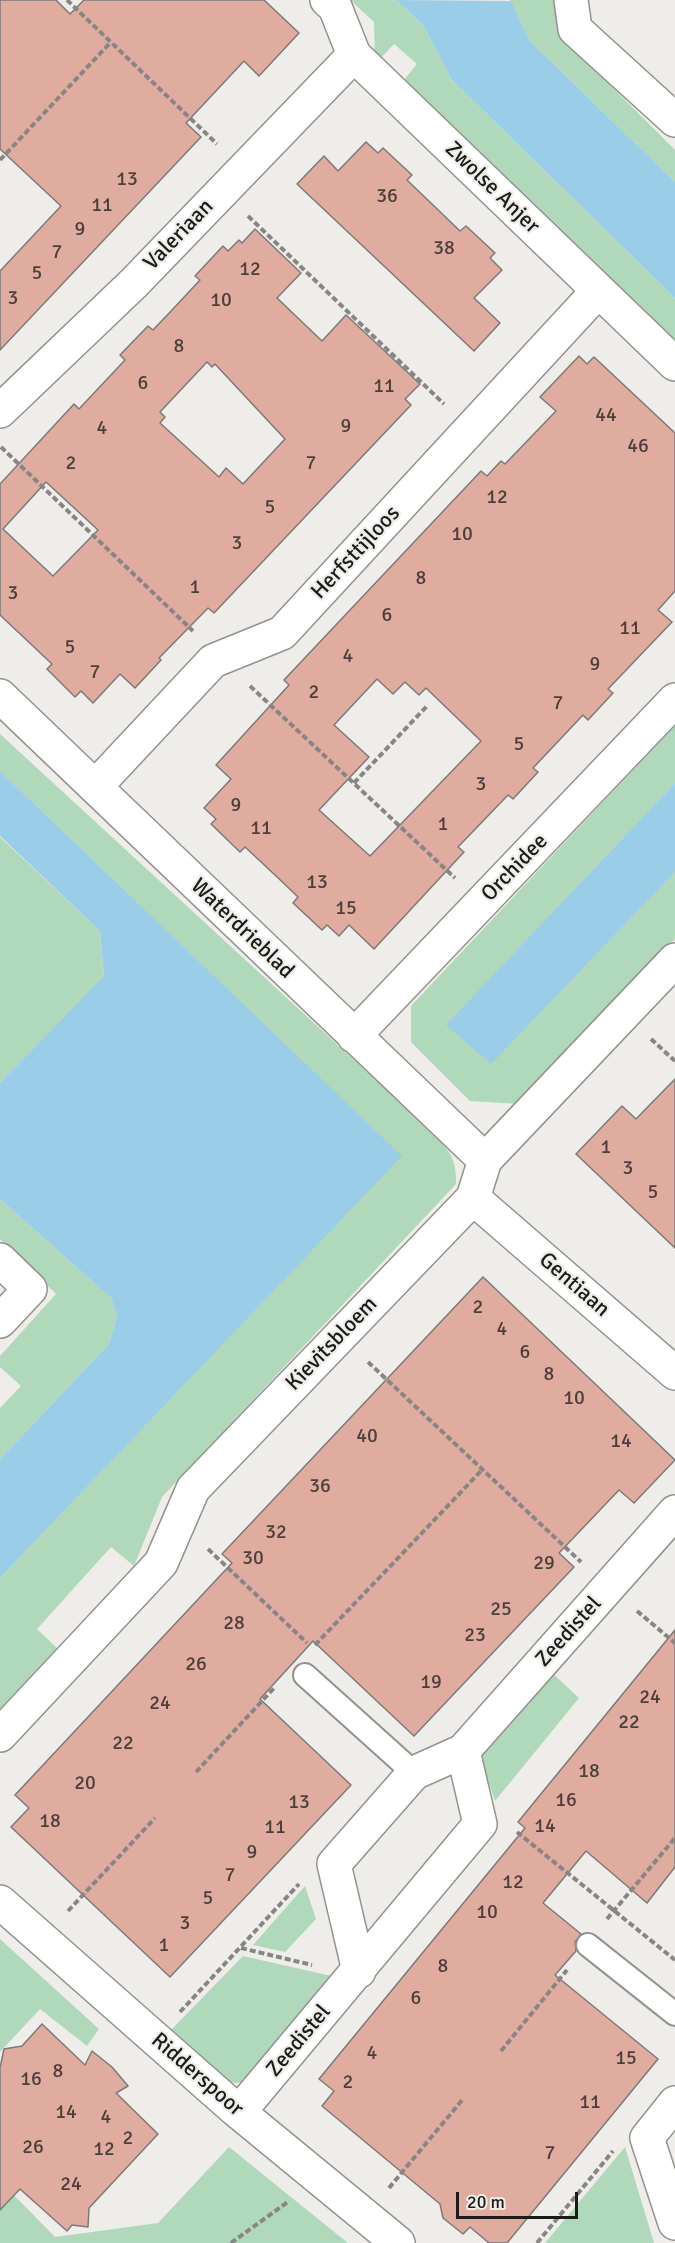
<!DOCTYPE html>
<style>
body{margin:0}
#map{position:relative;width:675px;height:2243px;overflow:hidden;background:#efede9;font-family:Signika,sans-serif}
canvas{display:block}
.scale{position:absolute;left:456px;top:2192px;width:122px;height:27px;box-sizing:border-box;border:3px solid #1b1b19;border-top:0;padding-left:8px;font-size:18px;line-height:21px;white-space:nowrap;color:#1b1b19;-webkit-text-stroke:4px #efede9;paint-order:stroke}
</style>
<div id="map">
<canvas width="675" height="2243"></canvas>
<div class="scale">20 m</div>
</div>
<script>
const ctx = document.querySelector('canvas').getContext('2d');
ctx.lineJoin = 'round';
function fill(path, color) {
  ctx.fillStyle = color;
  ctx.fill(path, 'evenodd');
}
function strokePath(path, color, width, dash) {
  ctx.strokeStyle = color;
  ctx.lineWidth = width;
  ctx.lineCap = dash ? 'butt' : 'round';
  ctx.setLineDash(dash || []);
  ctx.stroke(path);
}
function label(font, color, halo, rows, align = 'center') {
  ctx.font = font + ' Signika,sans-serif';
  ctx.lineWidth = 4.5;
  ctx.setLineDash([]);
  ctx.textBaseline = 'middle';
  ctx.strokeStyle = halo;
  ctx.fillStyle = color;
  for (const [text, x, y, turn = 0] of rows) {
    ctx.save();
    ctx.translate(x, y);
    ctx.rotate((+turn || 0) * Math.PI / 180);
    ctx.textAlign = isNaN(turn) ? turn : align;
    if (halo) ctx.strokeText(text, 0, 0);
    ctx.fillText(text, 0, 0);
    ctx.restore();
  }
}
fill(new Path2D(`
 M350,0H396L423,25L452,80L675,298V346L399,86L417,64L394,44L375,64L374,22Z
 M510,0H556L561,36L675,150V182L529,40Z
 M675,725V783L447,1025L491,1063L675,872V939L519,1104L470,1101L411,1042V1006Z
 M0,734L428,1128C447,1148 457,1156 456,1184L162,1497L134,1566L111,1547L37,1629L59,1650L0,1710V1578L401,1156L0,771Z
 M0,837L100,931L104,977L0,1083Z
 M0,1199L111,1298L117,1317L109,1344L0,1459V1408L21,1386L0,1367V1356L56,1294L0,1239Z
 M551,1672L579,1698L495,1801L481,1760L486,1741Z
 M305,1886L316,1919L285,1952L253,1945Z
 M0,1939L99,2029L87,2046L40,2009L0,2052Z
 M243,1956L336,1977L251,2078L238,2083L223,2082L167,2034Z
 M229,2147L348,2243H0V2181L55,2237L158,2223Z
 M625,2147L654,2243H545Z`), '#b0d8bb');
fill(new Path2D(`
 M396,0L511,1L529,40L675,182V298L452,80L423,25Z
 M0,771L402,1156L0,1578V1459L109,1344L117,1317L111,1298L0,1199V1083L104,976L100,931L0,836Z
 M675,783V872L491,1064L446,1025Z`), '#9acde7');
const building = new Path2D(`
 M0,0H56L70,14L84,0H264L299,33L259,76L244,61L186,123L201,137L0,350V271L61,206L0,149Z
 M366,142L378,153L383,148L412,175L407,180L460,231L466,226L495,253L490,258L502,270L474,298L500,323L474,351L297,184L324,156L338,171Z
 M255,229L301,273L277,298L322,341L346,315L420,384L405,399L411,405L214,613L208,608L159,658L161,660L135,688L120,674L93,703L81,691L75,697L47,669L52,664L0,615V484L74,404L79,409L125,360L120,355L148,326L153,330L173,309L200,280L195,276L223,246L228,251L239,240L242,243ZM207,362L212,367L215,364L285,439L243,484L226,468L219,477L160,423L165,417L160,412ZM46,482L98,530L53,576L3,529Z
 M579,356L587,364L594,357L675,433V591L658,610L672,622L608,689L613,693L588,720L583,715L533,768L538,772L513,799L508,795L458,847L464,852L374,949L349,925L339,936L327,925L322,930L293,903L298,897L275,875L245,847L240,852L211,824L216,819L204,808L231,779L216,765L289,685L284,680L481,471L487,476L501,461L505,464L556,411L540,397ZM377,679L393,694L405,682L419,695L426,688L481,741L370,856L319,810L369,757L334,725Z
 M675,1079V1248L576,1154L622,1106L636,1119Z
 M483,1277L675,1460L634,1503L619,1490L559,1553L574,1567L414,1736L313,1641L260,1699L351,1785L170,1977L11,1827L29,1808L15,1795L232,1563L222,1554Z
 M675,1630V1867L647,1903L586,1851L543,1903L581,1934L575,1942L576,1951L555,1975L658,2059L507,2243H489L470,2227L463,2234L443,2218L440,2204L322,2106L334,2091L319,2079L525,1828L518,1822Z
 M42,2024L85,2065L92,2051L112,2067L128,2086L116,2093L158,2134L89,2208L88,2227L72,2225L67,2231L20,2189L0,2210V2068L4,2049L22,2046Z`);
fill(building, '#e1aca0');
strokePath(building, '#7d7978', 1.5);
const lane = new Path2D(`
 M305,1675L414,1773
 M588,1945L675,2014`);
const street = new Path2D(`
 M327,0L335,7L354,55L675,364
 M571,0L575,29L675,120
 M0,411L134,283L354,55
 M0,696L485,1160
 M95,787L213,661L282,633L598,291
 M354,1036L675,700
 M473,1198L675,1373
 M0,1260L30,1289L0,1321
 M0,1735L161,1563L193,1489L473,1198L485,1160L675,960
 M0,1902L235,2109L398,2243
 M359,1971L334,1864L414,1773L463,1751L675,1512
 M675,2103L647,2138L675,2223
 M239,2112L480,1824L463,1751`);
strokePath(lane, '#94928e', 26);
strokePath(street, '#94928e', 36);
strokePath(new Path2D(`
 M67,0L217,144
 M0,160L111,42
 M248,216L444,404
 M1,447L193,631
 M250,686L455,878
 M354,783L428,705
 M651,1039L675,1061
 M368,1362L581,1562
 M208,1549L307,1643
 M637,1611L675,1643
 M315,1645L482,1470
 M196,1772L275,1687
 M517,1832L675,1960
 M68,1911L155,1818
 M607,1919L675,1838
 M241,1948L312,1965
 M180,2012L299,1884
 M501,2051L567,1970
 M389,2188L463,2099
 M231,2243L289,2201
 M537,2243L613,2151`), '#878683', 4, [6, 3]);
strokePath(lane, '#fff', 22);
strokePath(street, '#fff', 33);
label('20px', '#4c3f3b', null, [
 ["13",127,180],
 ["36",387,197],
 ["11",102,206],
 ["9",80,230],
 ["38",444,249],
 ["7",57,253],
 ["12",250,270],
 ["5",37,274],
 ["3",13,299],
 ["10",221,301],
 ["8",179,347],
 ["6",143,384],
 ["11",384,387],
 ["44",606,416],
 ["9",346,427],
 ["4",102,429],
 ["46",638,447],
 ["2",71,464],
 ["7",311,464],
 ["12",497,498],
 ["5",270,508],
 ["10",462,535],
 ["3",237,544],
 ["8",421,579],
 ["1",195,588],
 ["3",13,594],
 ["6",387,616],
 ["11",630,629],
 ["5",70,648],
 ["4",348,657],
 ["9",595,665],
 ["7",95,673],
 ["2",314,693],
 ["7",558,704],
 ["5",519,745],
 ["3",481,785],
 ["9",236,806],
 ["1",443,825],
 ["11",261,829],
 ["13",317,883],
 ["15",346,909],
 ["1",606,1148],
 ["3",628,1169],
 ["5",653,1193],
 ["2",478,1308],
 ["4",502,1330],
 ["6",525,1353],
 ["8",549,1375],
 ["10",574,1399],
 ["40",367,1437],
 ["14",621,1442],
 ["36",320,1487],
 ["32",276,1533],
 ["30",253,1559],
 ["29",544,1564],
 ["25",501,1610],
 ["28",234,1624],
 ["23",475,1636],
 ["26",196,1665],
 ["19",431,1683],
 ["24",650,1698],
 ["24",160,1704],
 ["22",629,1723],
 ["22",123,1744],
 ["18",589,1772],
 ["20",85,1784],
 ["16",566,1801],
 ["13",299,1803],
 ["18",50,1822],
 ["14",545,1827],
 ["11",275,1828],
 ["9",252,1853],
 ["7",230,1876],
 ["12",513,1883],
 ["5",208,1899],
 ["10",487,1913],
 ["3",185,1924],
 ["1",164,1946],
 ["8",443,1967],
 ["6",416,1999],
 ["4",372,2054],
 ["15",626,2059],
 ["8",58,2072],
 ["16",31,2080],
 ["2",348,2083],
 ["11",590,2103],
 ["14",66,2113],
 ["4",106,2118],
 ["2",128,2139],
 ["26",33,2148],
 ["12",104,2150],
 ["7",550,2154],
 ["24",71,2185]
]);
label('22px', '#1b1b19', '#efede9', [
 ["Zwolse Anjer",492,188,44],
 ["Valeriaan",179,235,-46],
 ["Herfsttijloos",356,553,-47],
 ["Orchidee",515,868,-46],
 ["Waterdrieblad",242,929,44],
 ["Gentiaan",574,1285,41],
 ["Kievitsbloem",332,1344,-46],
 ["Zeedistel",569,1632,-48],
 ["Zeedistel",299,2041,-50],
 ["Ridderspoor",197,2075,41]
]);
</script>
